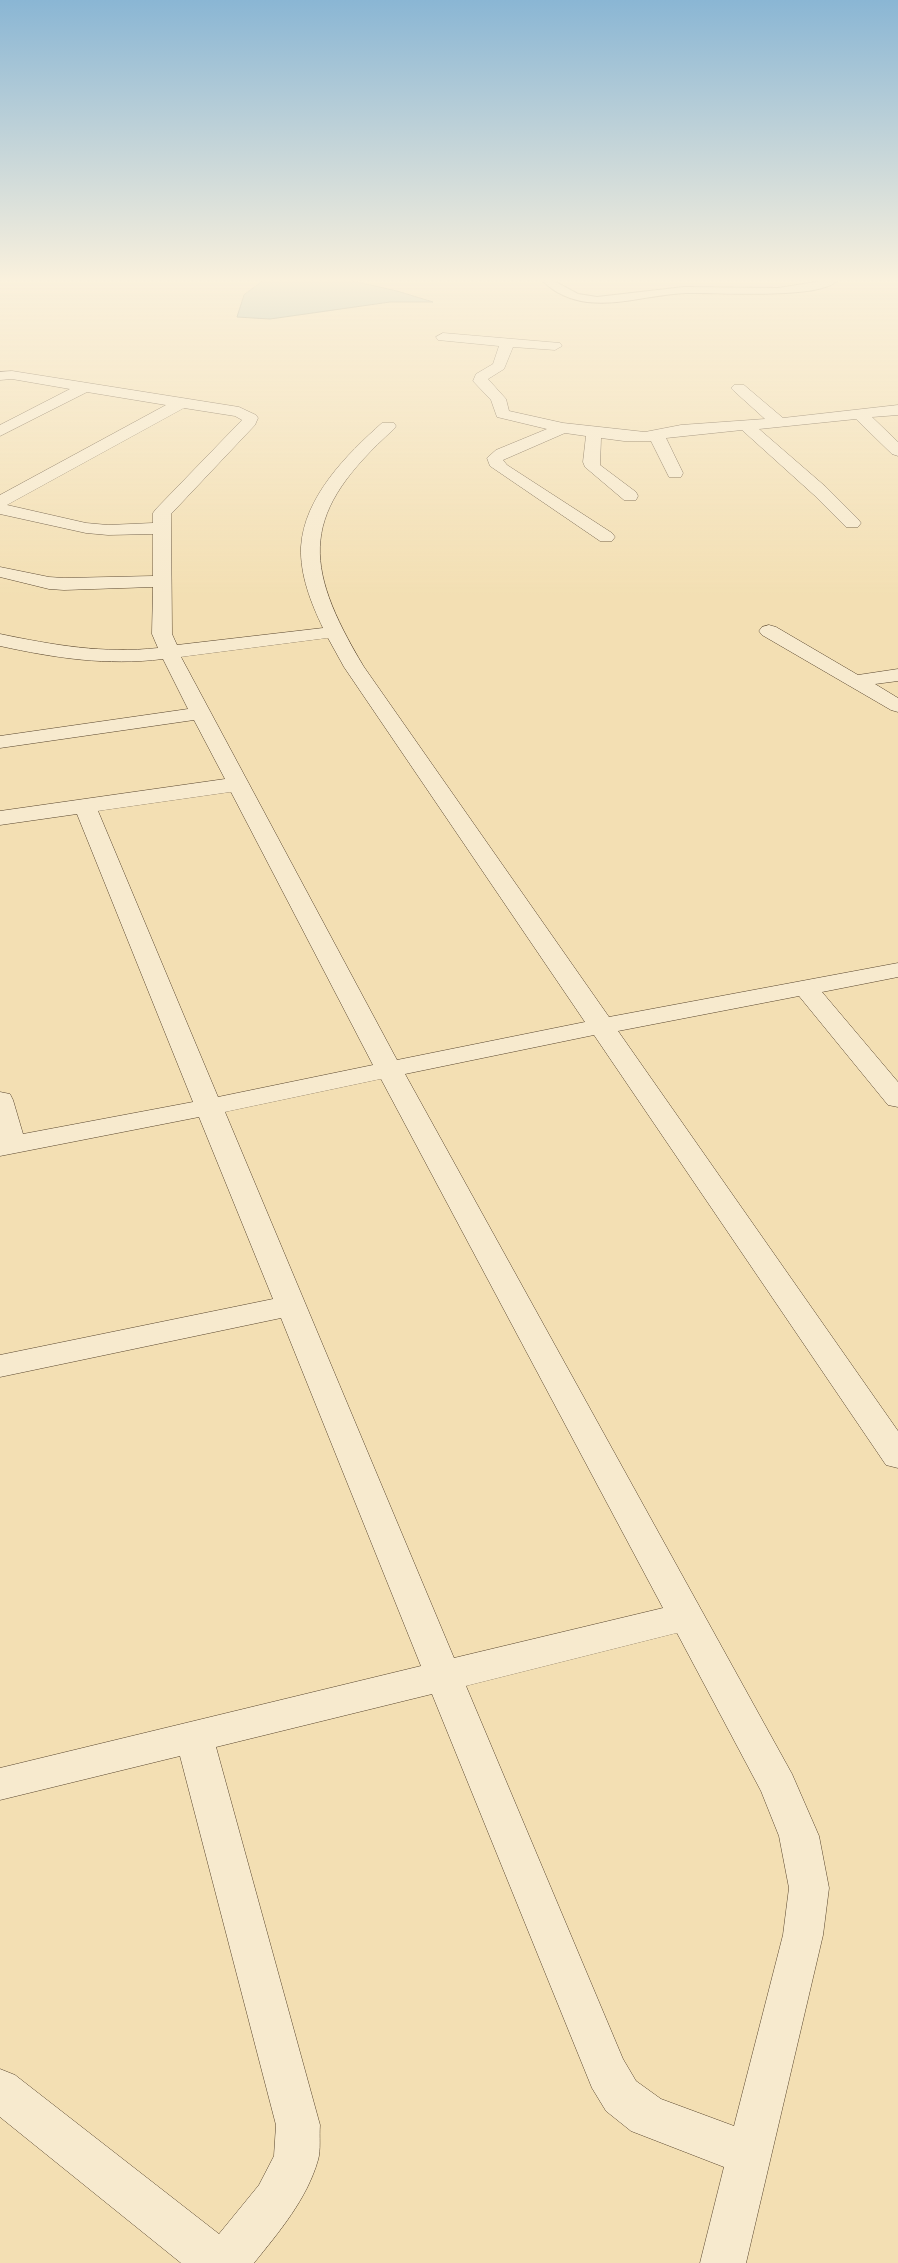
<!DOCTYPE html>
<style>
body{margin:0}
canvas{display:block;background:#f3dfb3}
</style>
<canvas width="898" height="2263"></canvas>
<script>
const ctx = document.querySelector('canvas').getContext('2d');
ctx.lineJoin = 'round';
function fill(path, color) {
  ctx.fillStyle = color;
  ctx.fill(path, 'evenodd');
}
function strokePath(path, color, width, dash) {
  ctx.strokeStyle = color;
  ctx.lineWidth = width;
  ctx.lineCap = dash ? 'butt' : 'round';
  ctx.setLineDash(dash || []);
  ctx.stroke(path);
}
const water = new Path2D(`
 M263,281H353L397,291L433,302H390L270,319L237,317L244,295Z`);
fill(water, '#9ebab5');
strokePath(water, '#6e776d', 1);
const lane = new Path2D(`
 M543,281H554L578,294L597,297L684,287L778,288L823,281H837C816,300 717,292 686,293C653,294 620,306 587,302C572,300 554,293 543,281Z`);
const street = new Path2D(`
 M443,333L560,343L562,346L555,350L513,347L504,369L488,379L506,399L509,411L563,423L645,432L681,425L765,419L734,391L731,388L734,385H744L783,418L898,405V415L872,417L898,442V456L892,454L856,419L759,429L826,487L858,519L861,523L858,527H846L814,495L742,430L666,438L683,473L681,477H669L651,441H624L601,438L600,465L636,492L638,496L636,500H624L585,467L583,462L586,436L565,433L503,460L507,465L612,533L615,537L612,541H600L490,466L487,458L496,450L547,429L497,417L491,400L473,381L476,374L493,364L499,346L438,340L436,337Z
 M12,371L239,407L256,415L258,418L255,425L171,514L172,634L177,645L323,628C311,603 300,575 301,547C304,497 347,454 382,423H394L396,426L394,429C301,513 301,562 364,667L609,1017L898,963V977L822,992L898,1082V1107L888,1105L799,996L618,1031L898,1431V1468L886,1465L594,1035L405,1074L792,1774L819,1836L829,1888L823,1935L746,2263H700L724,2167L631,2131L606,2111L592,2088L432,1694L216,1747L320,2125C319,2136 321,2150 318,2160C307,2199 279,2232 254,2263H181L0,2117V2069L15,2075L219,2234L259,2185L274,2156L276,2125L180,1756L0,1800V1768L421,1666L281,1318L0,1377V1355L273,1299L199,1117L0,1156V1092L10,1094L13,1100L23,1134L193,1102L77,814L0,825V811L225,779L194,720L0,748V736L188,709L163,659C107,666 55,658 0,646V634C53,645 104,654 158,648L152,634L153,587L64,590L49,589L0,577V567L49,577L64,578L153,576V534L108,535L86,533L0,514V495L166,405L87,392L0,436V425L70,389L12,379L0,380V372ZM184,408L235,416L242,420L156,509L153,513V523L108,525L86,523L7,505ZM328,638L344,667L585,1022L397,1060L181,657ZM231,792L373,1065L218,1097L98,811ZM381,1079L663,1608L454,1658L225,1112ZM677,1633L761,1791L779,1836L789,1888L783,1935L734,2126L661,2099L636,2081L623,2059L466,1686Z
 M769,625L776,627L858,675L898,669V681L875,684L898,698V712L891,710L762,635L759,631L762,627Z`);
strokePath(lane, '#58452d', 2);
strokePath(street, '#58452d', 1);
fill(lane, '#f7eace');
fill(street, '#f7eace');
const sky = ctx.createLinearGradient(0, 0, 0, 597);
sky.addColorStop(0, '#8ab6d4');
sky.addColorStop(0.47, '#faf1dd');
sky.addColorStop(1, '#faf1dd00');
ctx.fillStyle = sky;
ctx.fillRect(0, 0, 898, 597);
</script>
